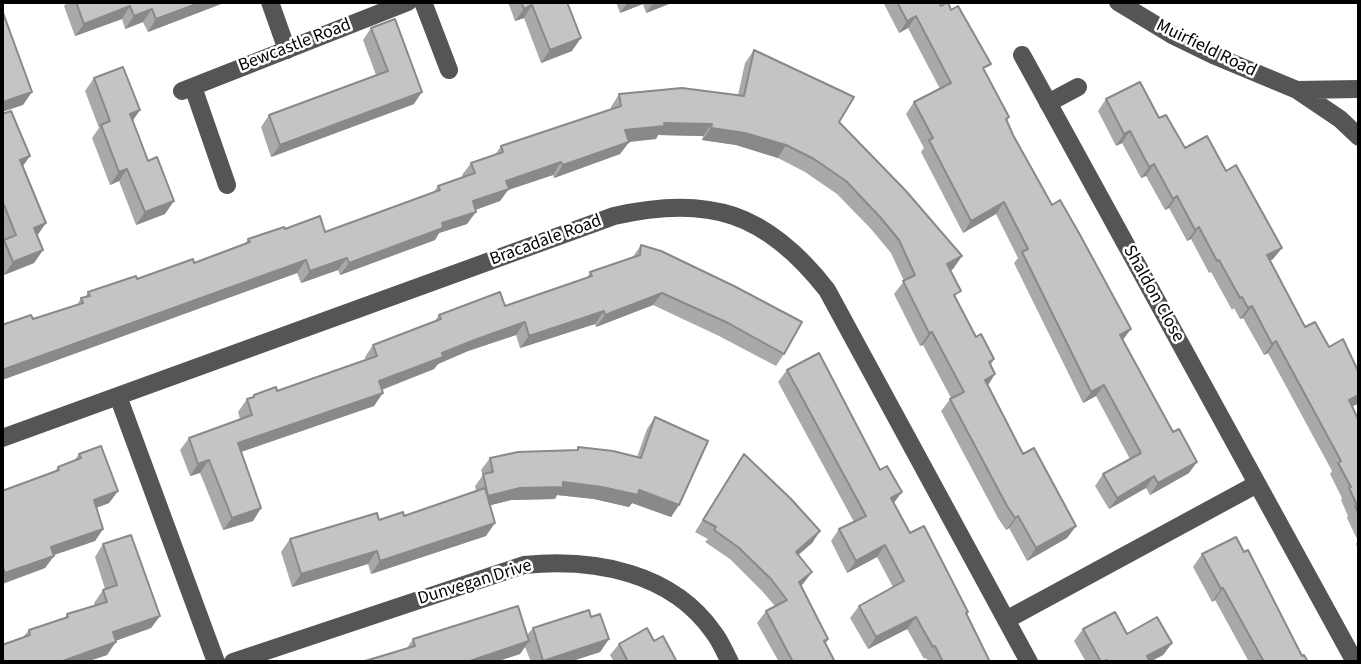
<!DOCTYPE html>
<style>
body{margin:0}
#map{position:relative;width:1361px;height:664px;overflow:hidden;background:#fff;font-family:"Source Sans 3",sans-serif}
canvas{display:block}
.frame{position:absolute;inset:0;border:4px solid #000;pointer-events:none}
</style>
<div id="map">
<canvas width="1361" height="664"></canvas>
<div class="frame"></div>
</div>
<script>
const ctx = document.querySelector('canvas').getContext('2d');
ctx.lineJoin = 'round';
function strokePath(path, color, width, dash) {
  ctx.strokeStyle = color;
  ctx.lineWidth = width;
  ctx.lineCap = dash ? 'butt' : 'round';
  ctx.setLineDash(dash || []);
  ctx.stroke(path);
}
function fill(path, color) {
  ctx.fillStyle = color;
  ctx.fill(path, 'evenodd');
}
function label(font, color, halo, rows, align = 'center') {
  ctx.font = font + ' "Source Sans 3",sans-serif';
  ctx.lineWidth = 5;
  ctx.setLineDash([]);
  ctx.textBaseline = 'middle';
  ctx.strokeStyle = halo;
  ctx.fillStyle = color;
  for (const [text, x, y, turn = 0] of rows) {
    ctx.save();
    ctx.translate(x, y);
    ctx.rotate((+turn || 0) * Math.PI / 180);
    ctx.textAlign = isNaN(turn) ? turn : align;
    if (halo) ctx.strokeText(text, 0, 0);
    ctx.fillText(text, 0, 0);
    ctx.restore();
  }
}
strokePath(new Path2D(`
 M270,2L287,50
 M423,2L449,70
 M1118,2L1174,36L1213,55L1297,90L1340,119L1359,137
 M1022,55L1355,662
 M193,87L227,185
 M1297,90L1359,89
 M182,91L408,2
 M1048,103L1078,87
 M118,396L216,662
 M2,438L614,216C709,194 767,213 827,290L1029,662
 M1006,620L1257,484
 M233,662L524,565C594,558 672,572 714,633C721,642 725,653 730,662`), '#555', 18);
fill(new Path2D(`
 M67,2H223L221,4L148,32L143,22L125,29L122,19L75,36L64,6Z
 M508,2H567L572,51L541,63L524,18L515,21Z
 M616,2H674L646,13L643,4L620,13Z
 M883,2H939L985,72L1009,117L1007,121L1013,135L1123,340L1189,473L1150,495L1146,488L1109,509L1095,486L1103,474L1130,459L1096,396L1083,403L1014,263L1018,258L996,214L963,233L921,152L924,148L906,114L914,102L940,89L908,28L899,33Z
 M371,28L414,104L271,157L261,127L269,115L376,75L363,40Z
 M754,50L839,122L962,256L953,269L950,271L956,298L976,337L994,359L991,365L988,385L1023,454L1076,526L1067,538L1027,561L1009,528L1006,530L998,518L941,411L951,398L923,345L920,346L894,294L904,281L891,253L871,229L837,194L805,172L778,158L736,145L702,140L703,136L658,135L656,139L629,142L620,154L554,178L553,175L508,190L500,201L475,210L467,224L439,233L435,240L340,275L338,270L301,283L297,273L2,380V325L33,319L77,305L81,298L85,297L88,292L194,263L245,244L248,239L285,229L325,232L433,193L438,186L463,177L462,175L471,163L495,155L501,146L611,109V107L619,94L738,95L745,63Z
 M94,78L140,110L133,120L165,214L136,225L119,181L110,185L92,138L99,128L85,91Z
 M1106,99L1159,118L1185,148L1226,171L1282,248L1273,259L1270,261L1305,327L1359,373V403L1352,407L1359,421V552L1356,544L1358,541L1347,518L1348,516L1341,500L1342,498L1330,474L1332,471L1268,353L1264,355L1243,318L1240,319L1234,308L1232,310L1211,272L1209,273L1191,239L1187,241L1169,208L1165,210L1146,176L1141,178L1122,143L1116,146L1098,111Z
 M2,114L23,166L37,236L43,250L34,263L4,275L2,268V244L4,240L2,234Z
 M641,245L784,354L776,366L719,336L653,305L596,327L595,324L520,348L516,335L468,351L438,364L434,369L382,390L374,406L241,452L261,508L253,521L223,530L200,473L190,476L180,450L189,438L240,419L238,412L247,399L252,398L254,395L277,391L366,360L365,357L373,345L435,321L439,315L505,306L587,278L590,272L632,258Z
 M787,370L894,503L910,533L967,614L990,662H928L926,658L924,659L907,629L868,649L850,618L859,606L893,587L877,557L847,573L831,541L839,529L854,522L778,382Z
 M655,417L679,505L671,517L632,503L629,507L594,499L557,495L555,499L511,500L490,505L486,536L371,574L368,564L292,587L281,552L290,539L404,516L476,491L475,486L483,475L481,470L490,458L577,450L578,447L637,457L647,429Z
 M79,454L118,491L109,503L96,508L103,529L95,541L54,555L45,568L2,584V491L55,471L58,467L74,461Z
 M744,454L820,531L812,543L798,555L812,572L801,586L828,639L826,643L835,662H779L757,623L766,611L775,606L762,591L730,559L705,542L708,539L695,532Z
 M103,544L160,616L151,628L115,641L107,655L86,662H2L29,630L64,619L67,614L95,606L94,603L103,590L105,589L95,557Z
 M1202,554L1302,656L1308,662H1249L1215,600L1212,602L1193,567Z
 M591,617L609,639L600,652L569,662H531L525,647L520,654L495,662H364L365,661L407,648L413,639L527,635L533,628Z
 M1083,629L1127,634L1172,643L1163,655L1150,662H1086L1074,641Z
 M654,641L677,662H614L610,655L619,644Z`), '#a9a9a9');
fill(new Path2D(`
 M202,2H223L221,4L148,32L156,19Z
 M628,2H644L643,4L620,13Z
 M654,2H674L646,13Z
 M532,5L524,18L515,21L524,9Z
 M130,6L122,19L75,36L84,24Z
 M152,9L143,22L125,29L134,16Z
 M916,16L908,28L899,33L907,21Z
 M581,38L572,51L541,63L550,50Z
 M32,92L23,105L2,112V104L3,102Z
 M422,92L414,104L271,157L280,145Z
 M140,110L131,123L130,114Z
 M664,123L712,124L703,136L658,135L656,139L617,143L625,130Z
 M711,128L745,133L786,145L778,158L736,145L702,140Z
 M1130,131L1122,143L1116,146L1124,134Z
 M629,142L620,154L554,178L563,165Z
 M30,156L21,169L20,160Z
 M561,162L553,175L508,190L500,201L464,214L473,201L506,181Z
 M1154,164L1146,176L1141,178L1149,167Z
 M127,169L119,181L110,185L119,172Z
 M1177,196L1169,208L1165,210L1173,199Z
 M174,201L165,214L136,225L145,212Z
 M1004,202L996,214L963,233L971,221Z
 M476,212L467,224L439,233L435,240L340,275L349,263L442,223Z
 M46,223L37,236L34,228Z
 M1199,227L1191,239L1187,241L1195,230Z
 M1282,248L1273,259L1259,267L1267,255Z
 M43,250L34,263L4,275L13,262Z
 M962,256L953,269L938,277L947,264Z
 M347,258L338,270L301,283L310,271Z
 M306,260L297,273L2,380V370Z
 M662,293L653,305L596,327L605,315Z
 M1252,306L1243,318L1240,319L1248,308Z
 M604,311L595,324L520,348L529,336Z
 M525,322L516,335L468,351L438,364L434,369L370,394L379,381L477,339Z
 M1131,329L1122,341L1120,335Z
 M932,332L923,345L920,346L929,333Z
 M1276,341L1268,353L1264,355L1272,344Z
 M995,374L987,387L985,380Z
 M1104,385L1096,396L1083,403L1091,392Z
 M383,393L374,406L229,456L238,443Z
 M1359,395V403L1341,412L1349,400Z
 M209,460L200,473L190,476L198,464Z
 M1197,462L1189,473L1150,495L1158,483Z
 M1154,476L1146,488L1109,509L1117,498Z
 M563,482L639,490L679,505L671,517L632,503L629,507L594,499L557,495L555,499L511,500L480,508L488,496L520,488Z
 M118,491L109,503L85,512L94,500Z
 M902,492L893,504L891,498Z
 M261,508L253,521L223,530L232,518Z
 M1018,516L1009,528L1006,530L1015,518Z
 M495,523L486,536L371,574L380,561Z
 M1076,526L1067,538L1027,561L1036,548Z
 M103,529L95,541L42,559L51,547Z
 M820,531L812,543L788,564L796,552Z
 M885,545L877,557L847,573L856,561Z
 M377,551L368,564L292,587L301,574Z
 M54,556L45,568L2,584V578L5,573Z
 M812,572L803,584L790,594L799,582Z
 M1223,588L1215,600L1212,602L1221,589Z
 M160,616L151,628L104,645L113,632Z
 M916,617L907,629L868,649L876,637Z
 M609,639L600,652L569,662H542L543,661Z
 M529,641L520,654L495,662H467Z
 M116,642L107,655L86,662H60Z
 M1172,643L1163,655L1149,662L1147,656Z`), '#898989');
const building = new Path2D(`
 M76,2H202L156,19L152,9L134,16L130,6L84,24Z
 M521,2H567L581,38L550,50L532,5L524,9Z
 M897,2H939L941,6L948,2L951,10L958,6L991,64L983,68L1009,117L1006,119L1013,135L1052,205L1060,200L1079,233L1131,329L1120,335L1173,432L1179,429L1197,462L1158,483L1154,476L1117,498L1103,474L1141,453L1104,385L1091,392L1022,252L1028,249L1004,202L971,221L929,140L933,138L914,102L951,83L916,16L907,21Z
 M2,10L32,92L3,102L2,98Z
 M395,19L422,92L280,145L269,115L388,71L371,28Z
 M754,50L854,97L839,122L906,191L962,256L947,264L961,291L954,295L976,337L981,334L994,359L989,362L995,374L985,380L1023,454L1034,448L1076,526L1036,548L1018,516L1015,518L1007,506L950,399L964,392L932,332L929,333L903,281L915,275L899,240L880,217L846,181L814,159L786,145L745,133L711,128L712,124L664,123L665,126L625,130L629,142L563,165L561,162L506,181L509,189L473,201L476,212L442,223L443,228L349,263L347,258L310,271L306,260L2,370V332H3L2,325L31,315L33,319L83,303L81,298L90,296L88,292L136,276L137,279L193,259L194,263L250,242L248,239L284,227L285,229L320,216L325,232L440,190L438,186L475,173L471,163L503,152L501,146L621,106L619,94L682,88L744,96Z
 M123,67L140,110L130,114L139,137L148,161L157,157L174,201L145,212L127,169L119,172L101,125L110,121L94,78Z
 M1140,82L1159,118L1166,115L1185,148L1207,136L1226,171L1236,165L1282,248L1267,255L1305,327L1315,322L1329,347L1343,339L1359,373V395L1349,400L1359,421V514L1355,506L1357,505L1349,488L1351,487L1338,463L1341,461L1276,341L1272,344L1252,306L1248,308L1242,297L1240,298L1219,260L1217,261L1199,227L1195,230L1177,196L1173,199L1154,164L1149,167L1130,131L1124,134L1106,99Z
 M11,111L30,156L20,160L46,223L34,228L43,250L13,262L4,240L16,235L2,200V114Z
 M641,245L661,251L734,286L802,322L784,354L728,323L662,293L605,315L604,311L529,336L525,322L477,339L442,353L443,357L379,381L383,393L238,443L261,508L232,518L209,460L198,464L189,438L252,415L247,399L254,397V395L276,387L277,391L377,356L373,345L441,319L439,315L500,292L505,306L592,276L590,272L640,255Z
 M819,353L880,470L887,466L902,492L891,498L910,533L924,526L968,612L966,613L990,662H943L935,646L933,647L916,617L876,637L859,606L904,581L885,545L856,561L839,529L866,516L787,370Z
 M655,417L708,441L679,505L639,490L638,495L602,487L563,482V487L520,488L488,496L483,474L493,472L490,458L518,452L578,450V447L613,451L641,458Z
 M101,446L118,491L94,500L103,529L51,547L54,556L5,573L2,566V491L59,470L58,467L81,458L79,454Z
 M744,454L791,499L820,531L796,552L812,572L799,582L828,639L824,641L835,662H793L766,611L787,600L771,579L738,547L714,530L716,527L703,520Z
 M485,488L495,523L380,561L377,551L301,574L290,539L377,513L379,520L403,512L404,516Z
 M131,535L160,616L113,632L116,642L60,662H2V645L30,635L29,630L68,617L67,614L107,602L103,590L117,585L103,544Z
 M1236,537L1244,552L1248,550L1302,656L1304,655L1308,662H1264L1223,588L1221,589L1202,554Z
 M518,606L529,641L467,662H365V661L415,646L413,639Z
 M589,610L591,617L600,614L609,639L543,661L533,628Z
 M1115,612L1127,634L1157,617L1172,643L1147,656L1150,662H1108L1107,660L1101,662L1083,629Z
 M647,628L654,641L663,636L677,662H628L619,644Z`);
fill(building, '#c4c4c4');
strokePath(building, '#898989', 2);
label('18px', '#000', '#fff', [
 ["Bewcastle Road",295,46,-21],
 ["Muirfield Road",1206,49,26],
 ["Bracadale Road",546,241,-20],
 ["Shaldon Close",1153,294,61],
 ["Dunvegan Drive",475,583,-17]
]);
</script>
